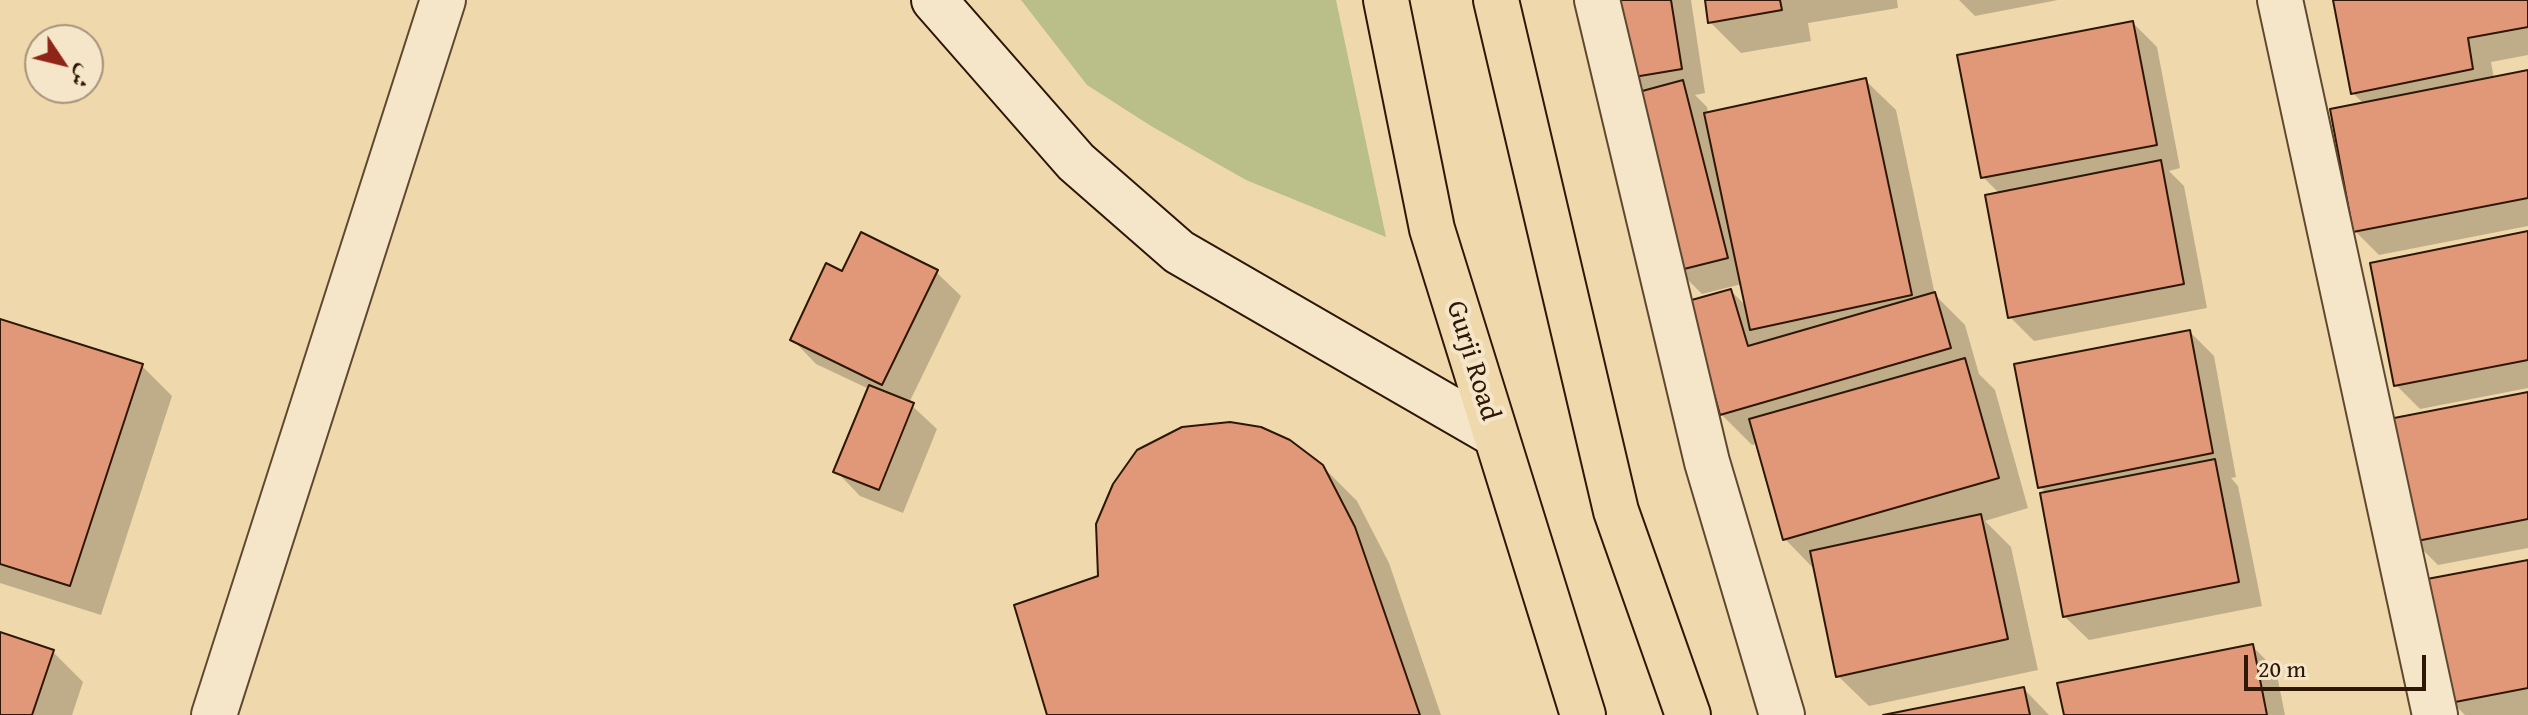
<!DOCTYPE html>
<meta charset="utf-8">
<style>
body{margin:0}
#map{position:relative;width:2528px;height:715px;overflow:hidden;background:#efd9ac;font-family:"Gentium Book Plus",Amiri,serif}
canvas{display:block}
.north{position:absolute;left:24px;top:24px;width:80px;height:80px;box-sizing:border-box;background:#f5e6c9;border:2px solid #a6937b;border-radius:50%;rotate:125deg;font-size:22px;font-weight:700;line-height:32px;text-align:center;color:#2f1707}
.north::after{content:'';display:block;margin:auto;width:28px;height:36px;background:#8f2418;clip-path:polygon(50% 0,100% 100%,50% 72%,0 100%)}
.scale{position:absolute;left:2244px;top:655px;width:182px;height:36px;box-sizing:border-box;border:4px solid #2f1707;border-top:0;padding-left:10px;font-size:24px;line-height:28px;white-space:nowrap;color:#2f1707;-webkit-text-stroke:6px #f5e6c9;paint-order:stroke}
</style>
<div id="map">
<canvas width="2528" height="715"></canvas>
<div class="north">ش</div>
<div class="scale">20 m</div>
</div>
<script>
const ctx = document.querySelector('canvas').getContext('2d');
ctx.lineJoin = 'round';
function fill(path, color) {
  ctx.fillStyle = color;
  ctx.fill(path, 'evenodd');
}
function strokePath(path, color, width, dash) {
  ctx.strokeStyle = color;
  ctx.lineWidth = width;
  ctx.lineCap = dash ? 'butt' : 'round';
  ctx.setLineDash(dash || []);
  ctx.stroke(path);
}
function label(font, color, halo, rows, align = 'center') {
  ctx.font = font + ' "Gentium Book Plus",serif';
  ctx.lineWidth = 8;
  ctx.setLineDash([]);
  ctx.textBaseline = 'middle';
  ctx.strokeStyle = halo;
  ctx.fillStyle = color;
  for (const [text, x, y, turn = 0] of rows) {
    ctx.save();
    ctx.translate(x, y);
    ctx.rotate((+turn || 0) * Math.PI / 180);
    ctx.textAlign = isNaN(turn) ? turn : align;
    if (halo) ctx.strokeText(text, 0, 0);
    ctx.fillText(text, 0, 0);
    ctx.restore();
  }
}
fill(new Path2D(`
 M1021,0H1336L1386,237L1246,180L1151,126L1087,85Z`), '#babf89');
fill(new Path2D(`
 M1617,0H1691L1705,93L1695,95L1707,107L1708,114L1865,80L1896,110L1935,295L1965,325L1979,374L1995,390L2028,508L1985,521L2011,547L2038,670L1869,706L1838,676L1816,571L1785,539L1758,443L1752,445L1721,414L1731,291L1747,307L1742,284L1702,294L1678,270L1645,93L1630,77Z
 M1707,0H1897L1898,8L1808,23L1811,41L1741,53L1710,22Z
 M1959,0H2058L1975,16Z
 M2335,0H2528V55L2491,62L2494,79L2528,72V226L2379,255L2355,231L2364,104L2353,93Z
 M2133,23L2157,47L2180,168L2169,171L2184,186L2207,308L2034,341L2010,317L2000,194L1983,177Z
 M2528,233V388L2420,409L2396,385Z
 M936,272L961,296L909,403L937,429L903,513L860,496L836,471L869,389L816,364L792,339L843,274Z
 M0,321L142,366L172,396L101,615L0,583Z
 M2190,332L2214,356L2236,477L2231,478L2238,486L2262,606L2089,640L2064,616L2047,494L2040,487Z
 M2528,394V548L2438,565L2414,541Z
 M1322,466L1357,501L1389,563L1441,715H1050L1101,577Z
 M2528,562V715H2465L2452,702Z
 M0,634L53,652L83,682L72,715H0Z
 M2252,646L2276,670L2285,715H2066Z
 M2024,689L2049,715H1893Z`), '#0003');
const building = new Path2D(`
 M1615,0H1671L1682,69L1628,78Z
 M1705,0H1780L1782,10L1708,23Z
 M2333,0H2528V27L2468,38L2473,69L2351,94Z
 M2133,21L2157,145L1981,178L1957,55Z
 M2528,70V198L2353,232L2330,109Z
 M1866,78L1912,295L1750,330L1704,113Z
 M1683,80L1728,258L1676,271L1631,94Z
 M2161,160L2184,284L2008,318L1985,195Z
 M2528,231V360L2394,386L2370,263Z
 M861,232L938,270L882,385L790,340L826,263L842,271Z
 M1731,289L1748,346L1935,292L1951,348L1720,415L1688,301Z
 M0,319L143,364L70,586L0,564Z
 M2190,330L2213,453L2038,488L2014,364Z
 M1965,358L1999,478L1783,540L1749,419Z
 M869,385L914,403L879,490L833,472Z
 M2528,392V519L2412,542L2389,419Z
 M1230,422L1261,427L1290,440L1323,465L1355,527L1420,715H1047L1014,605L1098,576L1096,524L1113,484L1137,450L1182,427Z
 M2215,459L2239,582L2063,617L2040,493Z
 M1981,514L2008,639L1836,677L1810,551Z
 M2528,560V688L2450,703L2427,579Z
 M0,632L54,650L32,715H0Z
 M2253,644L2267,715H2064L2057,683Z
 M2024,687L2030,715H1883Z`);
fill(building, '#e19879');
strokePath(building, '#2f1707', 2);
const street = new Path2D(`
 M1597,0L1707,462L1782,715
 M2280,0L2435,715
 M214,715L443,0`);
const secondary = new Path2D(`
 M934,0L1076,162L1179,252L1494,434`);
const highway = new Path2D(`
 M1386,0L1432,229L1583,715
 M1496,0L1616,511L1688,715`);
strokePath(street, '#5f4830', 48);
strokePath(secondary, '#2f1707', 48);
strokePath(highway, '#2f1707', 48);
strokePath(street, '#f5e6c9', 44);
strokePath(secondary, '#f5e6c9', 44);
strokePath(highway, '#efd9ac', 44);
label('28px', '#2f1707', '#f5e6c9', [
 ["Gurji Road",1472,361,73]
]);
</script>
